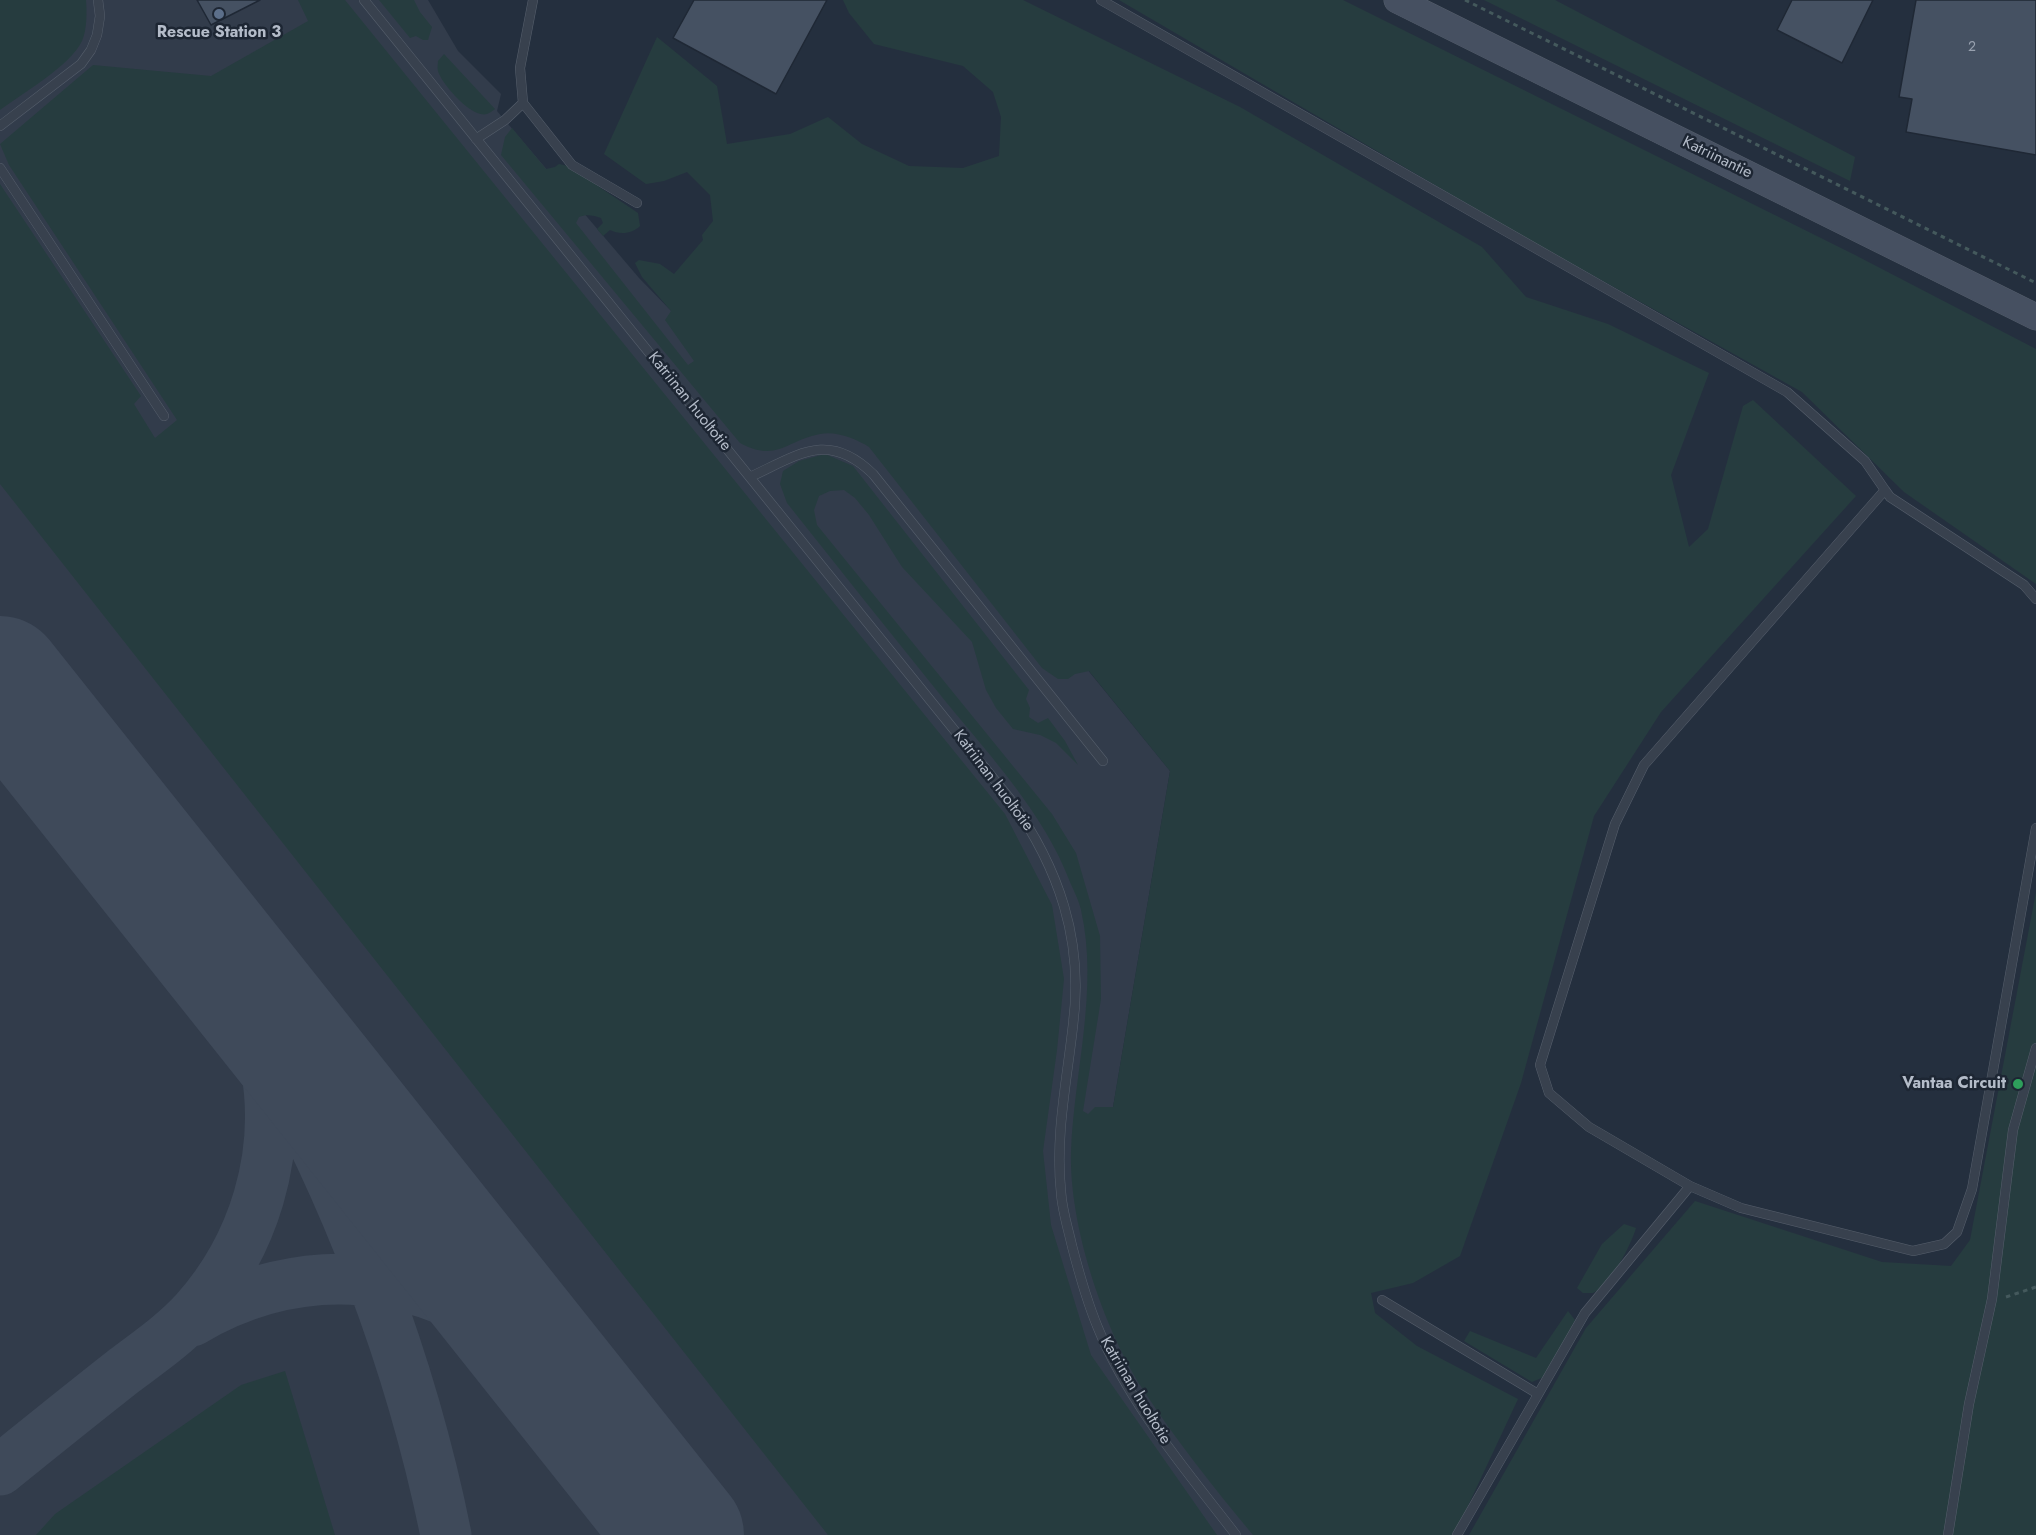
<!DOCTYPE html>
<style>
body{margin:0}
canvas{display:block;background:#242f3e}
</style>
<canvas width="2036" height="1535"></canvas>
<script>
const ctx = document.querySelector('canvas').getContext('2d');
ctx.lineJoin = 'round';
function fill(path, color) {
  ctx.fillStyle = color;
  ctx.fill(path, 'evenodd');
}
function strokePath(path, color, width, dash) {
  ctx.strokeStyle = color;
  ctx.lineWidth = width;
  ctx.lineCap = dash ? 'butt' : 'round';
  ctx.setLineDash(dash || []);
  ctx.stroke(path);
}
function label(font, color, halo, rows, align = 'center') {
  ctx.font = font + ' Jost,sans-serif';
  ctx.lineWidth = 5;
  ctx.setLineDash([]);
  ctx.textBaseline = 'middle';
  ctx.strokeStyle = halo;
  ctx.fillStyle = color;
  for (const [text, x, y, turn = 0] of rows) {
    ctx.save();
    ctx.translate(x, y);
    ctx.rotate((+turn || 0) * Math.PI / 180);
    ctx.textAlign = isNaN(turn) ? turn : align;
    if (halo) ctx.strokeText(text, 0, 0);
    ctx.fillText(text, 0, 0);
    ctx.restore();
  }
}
fill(new Path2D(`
 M0,0H428L458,51L501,94L497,111L639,278L764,406L858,388L1170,771L1113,1107L1430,1535H0Z`), '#323c4b');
fill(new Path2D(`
 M0,0H86C87,12 87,30 82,41C70,66 23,93 0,110Z
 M298,0H345L1005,814L1052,905L1064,979L1057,1050L1043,1151L1051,1225L1091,1355L1217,1535H828L0,484V184L141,396L134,404L155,438L177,420L9,165L0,144L93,65L211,76L308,21Z
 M379,0H414L420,12L432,27L428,40H423L416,36L410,38Z
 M843,0H1023L1240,107L1482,247L1526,297L1608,324L1709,373L1671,475L1689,547L1708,529L1743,406L1753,400L1856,496L1661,712L1594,816L1521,1083L1460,1256L1413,1283L1371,1293L1375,1313L1417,1346L1518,1399L1466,1510L1452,1535H1253C1214,1488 1175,1439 1142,1388C1103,1327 1069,1225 1071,1152C1074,1072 1099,990 1081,910C1079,901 1074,891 1070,882C1044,814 992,758 946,702C893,636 840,570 787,503L780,484L783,471L799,461L825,454L853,466L1029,690L1026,699L1030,708L1029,717L1038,723L1048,718L1065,741L1078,765L1056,743L1040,735L1013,729L996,708L986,690L972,642L902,567L869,515L855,498L844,490L830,491L819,496L814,510L817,525L1052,814L1076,853L1100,936L1101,999L1083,1111L1088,1114L1095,1107H1113L1170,771L1089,671L1075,674L1068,679H1058L1042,668L869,447C856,439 837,431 820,434C787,440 777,463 740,443L501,155L505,137L512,128L546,169L555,167L559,164L568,166L638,213L640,226C632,234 620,235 610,230L603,236L597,229L603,223L601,218C594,215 586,214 579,217L576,223L688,365L694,361L665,320L671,311L642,277L635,263L639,260L660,264L674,274L703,240L702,235L713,221L710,195L687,172L664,181L646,184L604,154L657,37L717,86L727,144L790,134L828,117L862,144L909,166L963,168L999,156L1001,117L993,92L963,66L874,44L849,13Z
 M1119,0H1343L1855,255L2036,349V584L1904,492L1802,392L1517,233Z
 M1484,0H1555L1855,157L1850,181Z
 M444,54L495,109C494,110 488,114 487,114C472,119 441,83 438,71C437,68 438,64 438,61Z
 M2036,892V1535H1469L1586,1328L1695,1201L1882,1262L1951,1266L1970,1240Z
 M1624,1224L1636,1228C1631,1245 1610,1286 1593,1293C1591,1293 1584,1293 1583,1293L1577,1288L1602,1244Z
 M1568,1311L1575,1320L1546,1376L1532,1382L1464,1341L1470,1331L1536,1358Z
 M285,1371L335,1535H36L55,1514L241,1385Z`), '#263c3f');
strokePath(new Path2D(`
 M0,680L4,685
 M131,845C177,907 221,971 259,1038C346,1192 411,1362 446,1535
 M192,1321C300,1257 427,1267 523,1347C547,1367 567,1394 587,1418
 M0,1470C42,1436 83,1403 125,1370C149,1352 175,1334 195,1312C254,1246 282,1155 266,1067`), '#3f4a5a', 51);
strokePath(new Path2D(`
 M0,679L681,1535`), '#3f4a5a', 126);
const building = new Path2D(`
 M197,0H260L211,25Z
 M694,0H827L776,94L673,38Z
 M1792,0H1873L1842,63L1777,30Z
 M1916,0H2036V155L1906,132L1912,99L1899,97Z`);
fill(building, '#455162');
strokePath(building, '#1f2835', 1.5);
const service = new Path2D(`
 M364,0L1010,799C1059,868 1084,940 1073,1025C1067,1080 1055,1136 1061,1192C1062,1210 1068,1228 1072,1246C1079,1273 1087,1302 1098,1328C1129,1404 1186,1470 1236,1535
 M533,0L520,68L523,103L572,165L637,203
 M1101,0L1787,392L1865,461L1885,490L1644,765L1615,824L1540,1065L1549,1093L1589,1127L1690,1186L1585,1313L1457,1535
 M0,126L81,64L91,50L97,35L100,16L98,0
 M476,139L505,120L523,103
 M0,168L164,416
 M750,477C798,455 828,430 873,474L1103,761
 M1885,490L1890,497L2024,585L2036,599
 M1690,1186L1741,1208L1913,1251L1944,1244L1957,1232L1972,1189L2036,828
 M1382,1300L1538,1394
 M1948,1535L1969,1404L1992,1299L2013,1130L2036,1048`);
const secondary = new Path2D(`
 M1397,0L2036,317`);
strokePath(service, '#565f6c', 10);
strokePath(secondary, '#565f6c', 27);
strokePath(new Path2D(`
 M1465,0L2036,283
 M2006,1297L2036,1287`), '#44595c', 3, [4.5, 4.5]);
strokePath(service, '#38414e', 9);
strokePath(secondary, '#465061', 26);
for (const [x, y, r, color] of [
 [219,14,6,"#5c6f8a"],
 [2018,1084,6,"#2e9e5b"]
]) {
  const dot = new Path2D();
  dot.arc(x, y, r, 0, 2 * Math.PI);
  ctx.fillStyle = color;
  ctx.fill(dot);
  strokePath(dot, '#1d2633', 2);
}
label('14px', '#98a1af', null, [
 ["2",1972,48]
]);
label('bold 16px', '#b4bcc9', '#1d2633', [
 ["Rescue Station 3",219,33],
 ["Vantaa Circuit",2006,1084,"right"]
]);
label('16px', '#b4bcc9', '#1d2633', [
 ["Katriinantie",1717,158,26],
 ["Katriinan huoltotie",689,402,51],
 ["Katriinan huoltotie",993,781,53],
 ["Katriinan huoltotie",1135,1391,59]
]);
</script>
